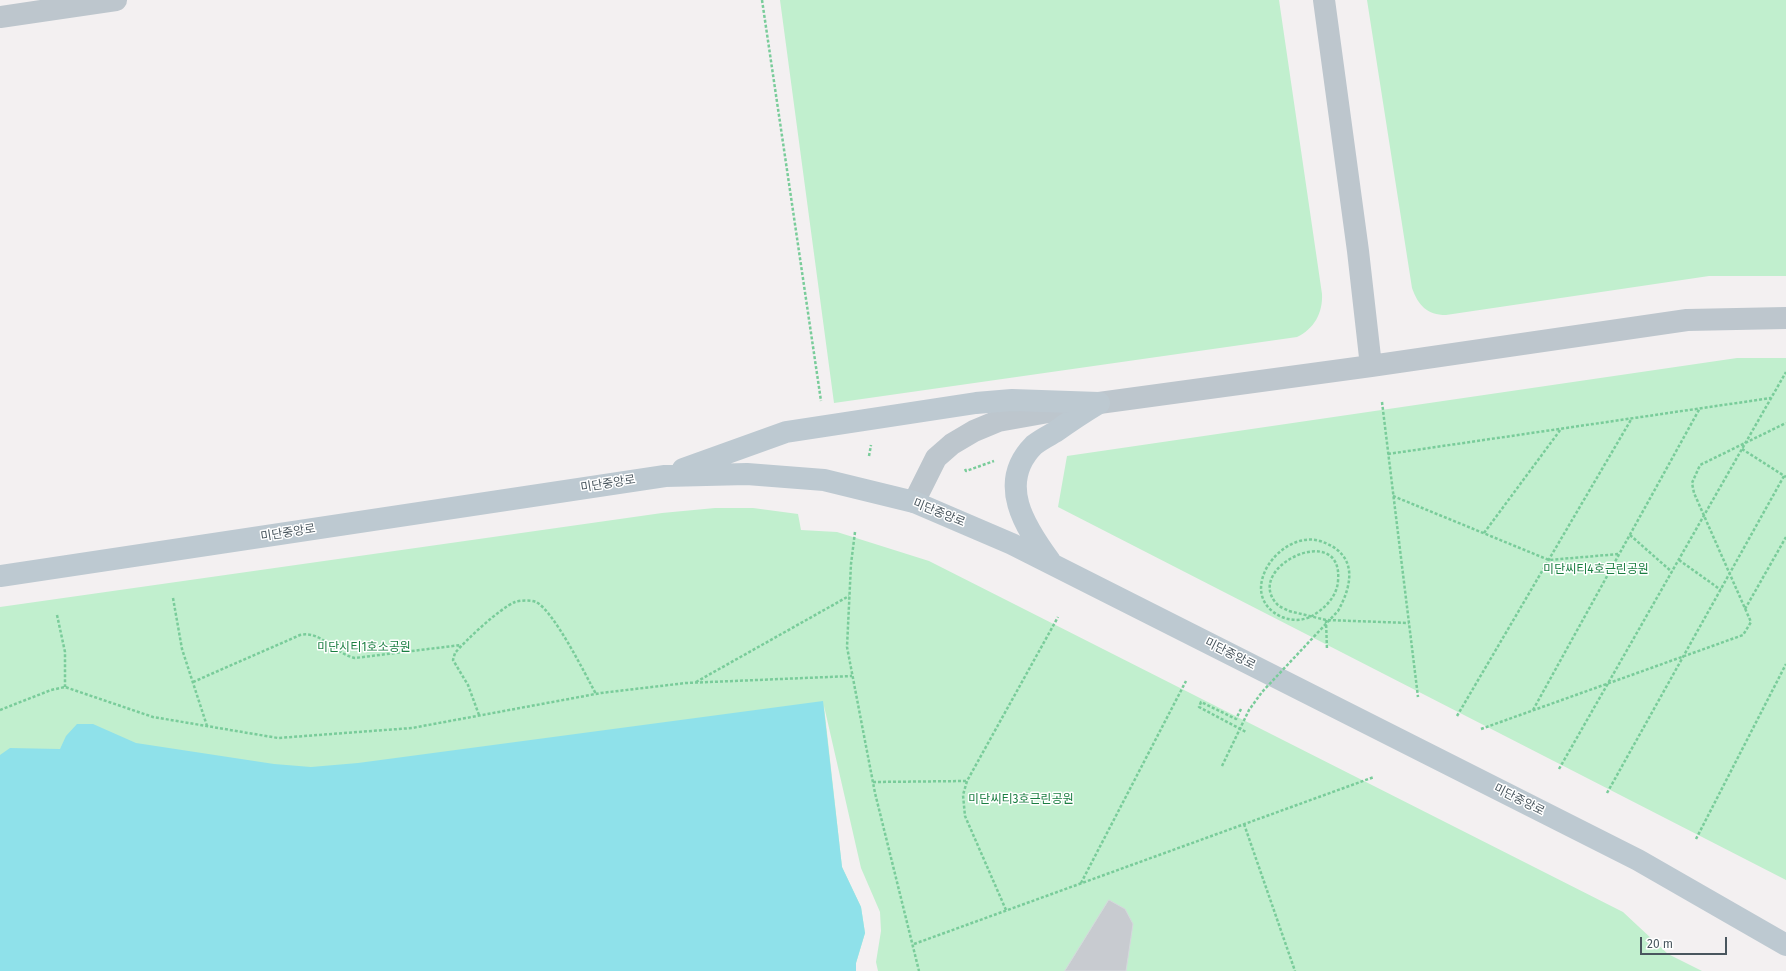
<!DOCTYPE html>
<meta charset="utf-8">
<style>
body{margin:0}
#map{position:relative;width:1786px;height:971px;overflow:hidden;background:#f3f0f1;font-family:"Fira Sans",sans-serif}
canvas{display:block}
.scale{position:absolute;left:1640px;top:937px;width:87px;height:18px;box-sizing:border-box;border:2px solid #49565e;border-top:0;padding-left:5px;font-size:12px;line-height:14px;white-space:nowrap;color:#49565e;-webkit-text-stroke:3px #fff;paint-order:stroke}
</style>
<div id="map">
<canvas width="1786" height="971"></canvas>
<div class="scale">20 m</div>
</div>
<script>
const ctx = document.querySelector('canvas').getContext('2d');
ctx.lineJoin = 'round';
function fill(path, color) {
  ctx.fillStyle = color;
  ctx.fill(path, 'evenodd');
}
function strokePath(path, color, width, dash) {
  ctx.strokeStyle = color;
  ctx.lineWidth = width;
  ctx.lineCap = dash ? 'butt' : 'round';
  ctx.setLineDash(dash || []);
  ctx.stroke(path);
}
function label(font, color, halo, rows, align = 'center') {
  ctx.font = font + ' "Fira Sans","Noto Sans KR",sans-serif';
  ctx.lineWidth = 3;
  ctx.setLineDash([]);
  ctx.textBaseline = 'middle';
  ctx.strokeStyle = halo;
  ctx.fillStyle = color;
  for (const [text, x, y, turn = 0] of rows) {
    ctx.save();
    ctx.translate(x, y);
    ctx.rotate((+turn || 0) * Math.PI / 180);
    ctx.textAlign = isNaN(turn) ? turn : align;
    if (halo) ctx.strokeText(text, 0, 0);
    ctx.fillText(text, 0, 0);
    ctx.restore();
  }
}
fill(new Path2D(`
 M780,0H1279L1322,294C1323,313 1314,329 1297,337L834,403Z
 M1367,0H1786V276H1709L1446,315C1427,315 1418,305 1412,288Z
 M1737,358H1786V880L1058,507L1067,456Z
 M715,508H753L798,514L801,530L837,532L929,561L1623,912L1668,954L1702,971H878L876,962L881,931L880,912L861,868L824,706L842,867L861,907L865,933L856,963V971H0V607L662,513Z`), '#c1efce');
fill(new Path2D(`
 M823,701L842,867L861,907L865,933L856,963V971H0V755L10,748L60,749L66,736L77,724H93L136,743L274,764L311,767L358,763Z`), '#8fe1ea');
const building = new Path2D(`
 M1109,900L1125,909L1133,924L1126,971H1065Z`);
fill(building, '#c8cbd0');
strokePath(building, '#d5d7dc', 1);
strokePath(new Path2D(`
 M762,0L821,401
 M1382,402L1418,697
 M1742,449L1786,477
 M1388,454L1771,398
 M869,456L871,445
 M965,469L966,471L994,461
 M1393,496L1549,560L1619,554
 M855,532L851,564L847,647L875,793L919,971
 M1484,533L1561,429
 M1630,535L1672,572
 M1679,560L1721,590
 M173,598L182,649L207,726
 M1745,609L1786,537
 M1289,611L1326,620L1409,623
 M57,615L65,652V687
 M1326,620L1327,650
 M193,682L300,635C321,630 335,654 355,658L461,645
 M696,682L849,596
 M1241,709L1236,719L1201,702L1199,707L1246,732
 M0,710L51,690L65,687L153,717L278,738L412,728L601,693L686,683L852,676
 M1533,710L1700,408
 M479,715L468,685L453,660L455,653C467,639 499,609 515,602C521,600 531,600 536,602C554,611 585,674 596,694
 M1457,716L1632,418
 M1481,729L1743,635L1751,622L1694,493L1692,483L1700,465L1786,423
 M1559,769L1786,372
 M873,782L967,781
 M1607,793L1784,476
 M1244,824L1295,971
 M1696,839L1786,664
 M1081,883L1186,681
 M1006,910L965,816L963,795L967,781L1058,617
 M914,944L1374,777`), '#79cc9a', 2.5, [3, 2]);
strokePath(new Path2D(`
 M1324,0L1358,251L1371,366
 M0,17L116,0
 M914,502L936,458L952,444L974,431L998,421L1099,403L1371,366L1687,320L1786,318`), '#bdc6cd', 22);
strokePath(new Path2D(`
 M683,469L786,432L976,403L1012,400L1099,403
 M1050,561C1025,527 996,483 1034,445C1040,440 1048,436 1055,432C1069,422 1084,412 1099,403
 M0,576L665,476L747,474L824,480L914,502L1012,544L1638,860L1786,945`), '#bdc9d1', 22);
strokePath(new Path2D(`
 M1222,766L1249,710L1262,692L1338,611C1354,582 1357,553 1320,541C1280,529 1233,595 1282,617C1291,621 1303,621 1312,616C1324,609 1337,597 1338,581C1344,520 1244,566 1276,603C1279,607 1285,609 1289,611`), '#79cc9a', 2.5, [3, 2]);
label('12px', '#49565e', '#fff', [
 ["미단중앙로",608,484,-9],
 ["미단중앙로",939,513,22],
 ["미단중앙로",288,533,-9],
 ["미단중앙로",1230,654,27],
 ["미단중앙로",1519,800,27]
]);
label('12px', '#1a7e41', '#fff', [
 ["미단씨티4호근린공원",1596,570],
 ["미단시티1호소공원",364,648],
 ["미단씨티3호근린공원",1021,800]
]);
</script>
